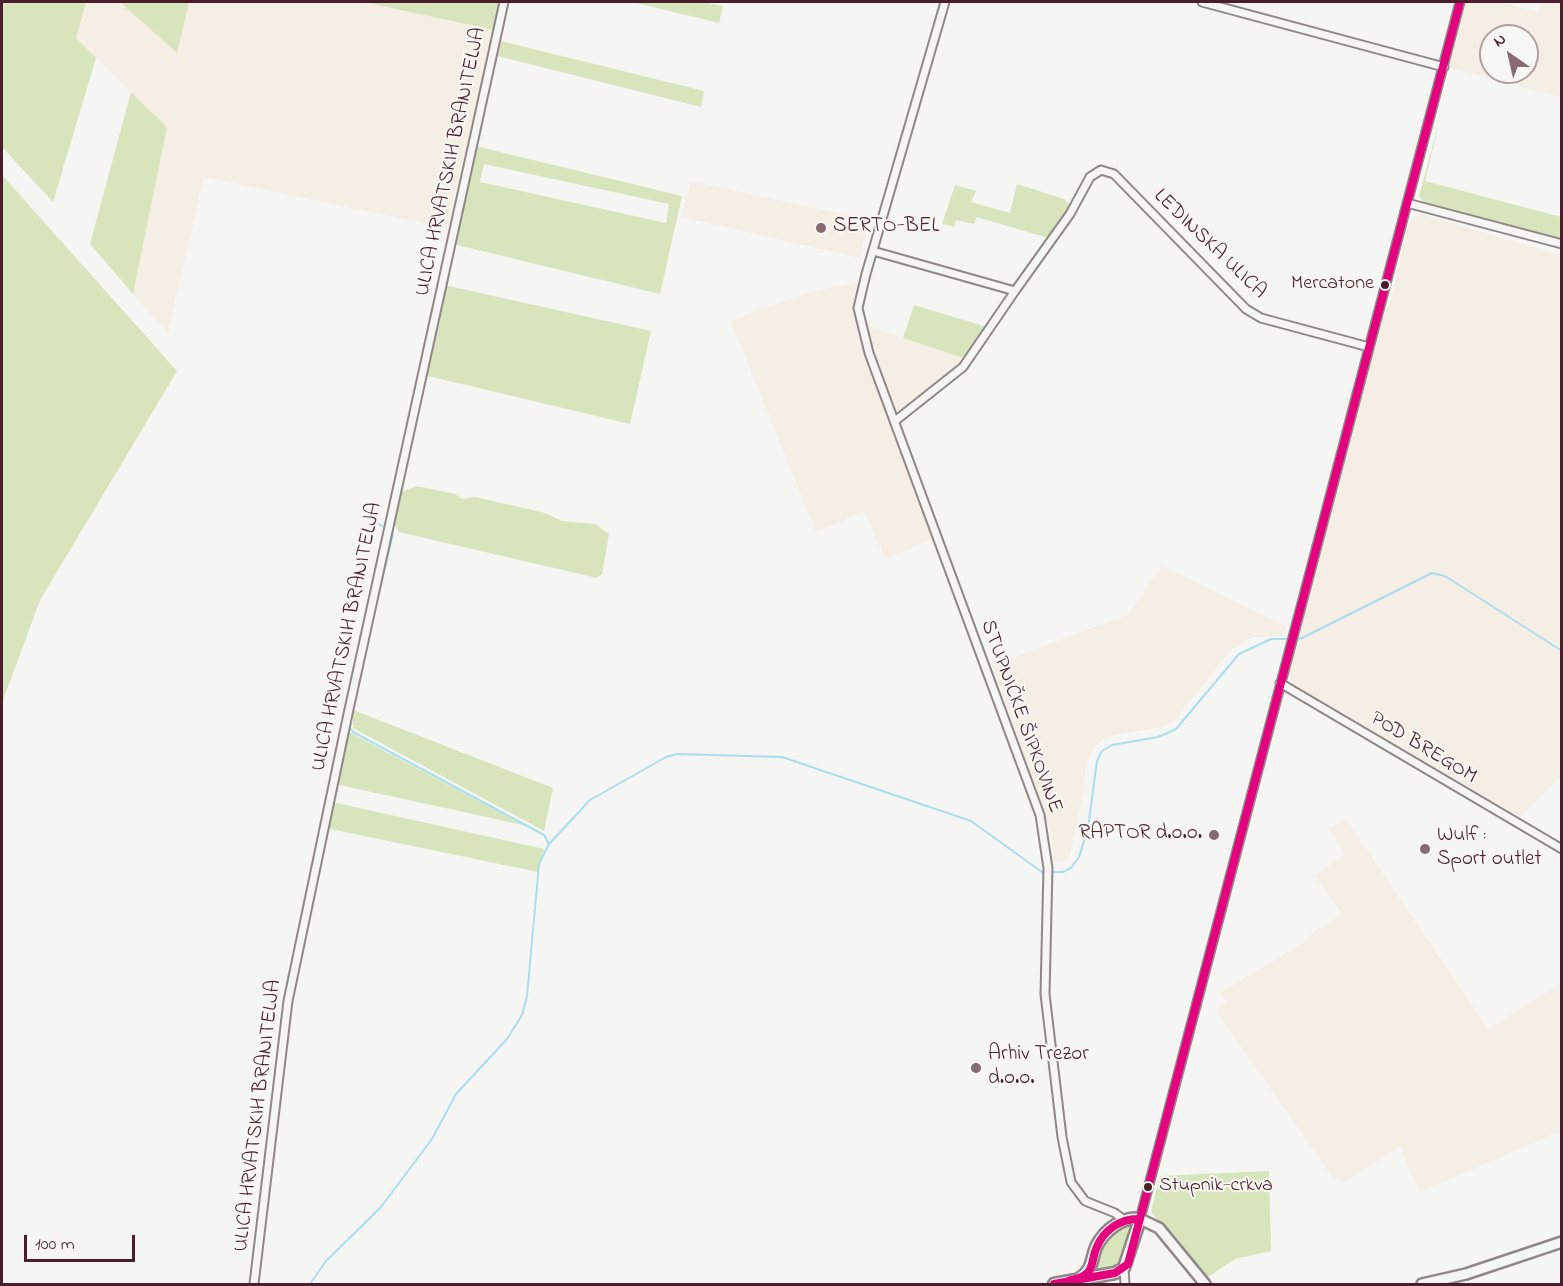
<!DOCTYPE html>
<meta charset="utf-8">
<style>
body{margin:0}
#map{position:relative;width:1563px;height:1286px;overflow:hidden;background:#f5f5f3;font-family:"Indie Flower",sans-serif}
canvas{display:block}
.frame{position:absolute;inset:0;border:3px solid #4a1f2b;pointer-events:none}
.north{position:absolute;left:1479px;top:24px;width:60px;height:60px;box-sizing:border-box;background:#f6f6f2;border:2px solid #b1a0a2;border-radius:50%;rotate:326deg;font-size:16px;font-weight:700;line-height:24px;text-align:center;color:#4a1f2b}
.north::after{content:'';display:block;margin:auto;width:21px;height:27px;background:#866a71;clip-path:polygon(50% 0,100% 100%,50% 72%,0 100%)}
.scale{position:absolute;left:24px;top:1235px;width:111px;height:27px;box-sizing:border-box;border:3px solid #4a1f2b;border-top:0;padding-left:8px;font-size:18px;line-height:21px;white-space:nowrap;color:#4a1f2b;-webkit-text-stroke:4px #f6f6f2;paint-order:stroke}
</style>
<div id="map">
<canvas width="1563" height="1286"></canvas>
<div class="frame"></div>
<div class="north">N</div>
<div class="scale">100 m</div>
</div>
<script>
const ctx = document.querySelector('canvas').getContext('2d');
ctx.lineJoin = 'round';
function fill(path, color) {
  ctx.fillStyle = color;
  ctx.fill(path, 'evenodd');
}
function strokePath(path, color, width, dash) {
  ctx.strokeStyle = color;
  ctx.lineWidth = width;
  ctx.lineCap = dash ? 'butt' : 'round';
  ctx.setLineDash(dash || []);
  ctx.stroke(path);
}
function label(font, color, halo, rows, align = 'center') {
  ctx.font = font + ' "Indie Flower",sans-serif';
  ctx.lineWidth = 4.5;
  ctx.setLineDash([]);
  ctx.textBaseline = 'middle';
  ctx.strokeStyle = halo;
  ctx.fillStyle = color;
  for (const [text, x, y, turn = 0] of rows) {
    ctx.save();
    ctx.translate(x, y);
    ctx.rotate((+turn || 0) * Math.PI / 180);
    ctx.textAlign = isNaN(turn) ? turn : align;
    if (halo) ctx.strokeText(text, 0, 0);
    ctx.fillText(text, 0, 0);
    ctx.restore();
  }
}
fill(new Path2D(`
 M86,2H120L177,52L189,2H363L494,30L447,228L204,177L168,333L133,294L167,127L76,38Z
 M1464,2H1499L1537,12L1541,2H1561V97L1447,67ZM1491,36H1527V72H1491Z
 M690,181L870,220L860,258L682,217Z
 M1420,214L1561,255V776L1520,817L1295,687L1289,675L1380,324L1392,296L1408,224Z
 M860,282L853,306L861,342L934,538L885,559L864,511L816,532L731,321L806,293Z
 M864,325L966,359L953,373L902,411H898L894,408Z
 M1162,566L1286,626L1284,635L1252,637L1232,649L1173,722L1161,727L1107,736L1097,743L1086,764L1083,795L1070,854L1065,861L1052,862V843L1048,823L992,665L1128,615Z
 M1346,819L1488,1029L1561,983V1131L1419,1192L1400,1146L1345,1182L1332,1176L1216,1011L1227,1002L1220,993L1310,939L1308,936L1342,915L1315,875L1345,854L1329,829Z`), '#f4eee4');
fill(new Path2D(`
 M2,2H86L76,38L96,58L53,202L2,147Z
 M120,2H189L177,53Z
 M363,2H500L494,30Z
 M632,2H702L723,6L719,23Z
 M501,41L704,91L701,107L498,56Z
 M131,92L167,127L133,294L90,244Z
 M1441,115L1425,181L1561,217V240L1435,206L1424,202L1419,196Z
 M475,146L682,196L660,294L453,244ZM484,164L669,204L666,223L480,182Z
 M2,175L177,371L40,600L2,703Z
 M1017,184L1064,199L1070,205L1048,238L977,217L974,224L956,220L954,227L942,224L955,185L976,191L971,202L1010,213Z
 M444,285L651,331L630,424L424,375Z
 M914,305L987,327L966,359L903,338Z
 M417,486L455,494L462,499L475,497L545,513L562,521L595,524L609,534L602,574L597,578L399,532L393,522L401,492Z
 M353,710L553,788L544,831L353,728Z
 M347,731L523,825L335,784Z
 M332,802L544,849L538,872L326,828Z
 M1269,1171L1271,1251L1235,1259L1205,1279L1151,1212L1160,1176Z
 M1130,1225L1131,1236L1119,1268L1097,1271C1087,1256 1113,1227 1130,1225Z`), '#d8e4bb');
strokePath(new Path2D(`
 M379,524L382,526
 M373,617L393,534L390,530
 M1295,639L1302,638L1432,573L1445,576L1562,651
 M348,725L353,732L544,835L549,844
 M1179,1183L1199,1184L1210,1181L1221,1184
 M310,1284L326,1261L381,1207L432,1139L456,1094L507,1039L522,1015L527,996L539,864L549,844L590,800L666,757L677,754L782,757L971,821L1042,872H1063L1071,868L1079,857L1088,828L1097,761L1102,751L1112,745L1158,737L1176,729L1239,654L1271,639H1289`), '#abdeed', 2);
const minor = new Path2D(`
 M945,2L866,274L858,308L869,353L1040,815L1048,868L1045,994L1062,1137L1071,1182L1085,1201L1115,1213L1124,1220
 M1202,2L1444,67
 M1407,203L1562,244
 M873,251L1015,291L963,367L895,421
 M1015,291L1070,214L1090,177L1101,170L1114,174L1246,309L1261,318L1369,347
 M1280,683L1562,849
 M1140,1219L1460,2
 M1124,1268L1125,1284
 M254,1284L288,1001L348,714L504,2`);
const tertiary = new Path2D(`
 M1140,1219L1159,1228L1205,1284
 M1422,1284L1466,1274L1562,1242`);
const secondary = new Path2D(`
 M1054,1284L1115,1273L1124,1268L1140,1219C1123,1216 1105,1230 1097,1245C1091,1257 1094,1269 1080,1278`);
strokePath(minor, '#8f8788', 11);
strokePath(tertiary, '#8f8788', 14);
strokePath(secondary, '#8f8788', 15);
strokePath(minor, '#f5f5f3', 7);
strokePath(tertiary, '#f5f5f3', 9);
strokePath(secondary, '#f5f5f3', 10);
strokePath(new Path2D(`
 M1068,1281C1075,1279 1084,1278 1089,1271C1093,1265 1093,1256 1096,1249C1103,1230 1121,1218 1140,1219
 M1054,1284L1115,1273L1128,1264L1460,2`), '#e5007d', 8);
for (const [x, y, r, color] of [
 [821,228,6,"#866a71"],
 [1385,285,5,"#4a1f2b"],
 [1214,835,6,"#866a71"],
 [1425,849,6,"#866a71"],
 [976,1068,6,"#866a71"],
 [1148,1187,5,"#4a1f2b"]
]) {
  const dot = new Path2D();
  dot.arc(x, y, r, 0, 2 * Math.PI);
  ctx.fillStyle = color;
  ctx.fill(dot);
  strokePath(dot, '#f6f6f2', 2);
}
label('20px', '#4a1f2b', '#f6f6f2', [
 ["Mercatone",1374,285],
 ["Stupnik-crkva",1159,1187,"left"]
], 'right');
label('21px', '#4a1f2b', '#f6f6f2', [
 ["ULICA HRVATSKIH BRANITELJA",452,162,-78],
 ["LEDINSKA ULICA",1209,245,44],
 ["ULICA HRVATSKIH BRANITELJA",348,637,-78],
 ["STUPNIČKE ŠIPKOVINE",1020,717,70],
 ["POD BREGOM",1423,749,31],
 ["ULICA HRVATSKIH BRANITELJA",259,1116,-83]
]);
label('21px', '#4a1f2b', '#f6f6f2', [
 ["SERTO-BEL",833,228],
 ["RAPTOR d.o.o.",1202,835,"right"],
 ["Wulf :",1437,837],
 ["Sport outlet",1437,861],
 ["Arhiv Trezor",988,1056],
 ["d.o.o.",988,1080]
], 'left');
</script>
